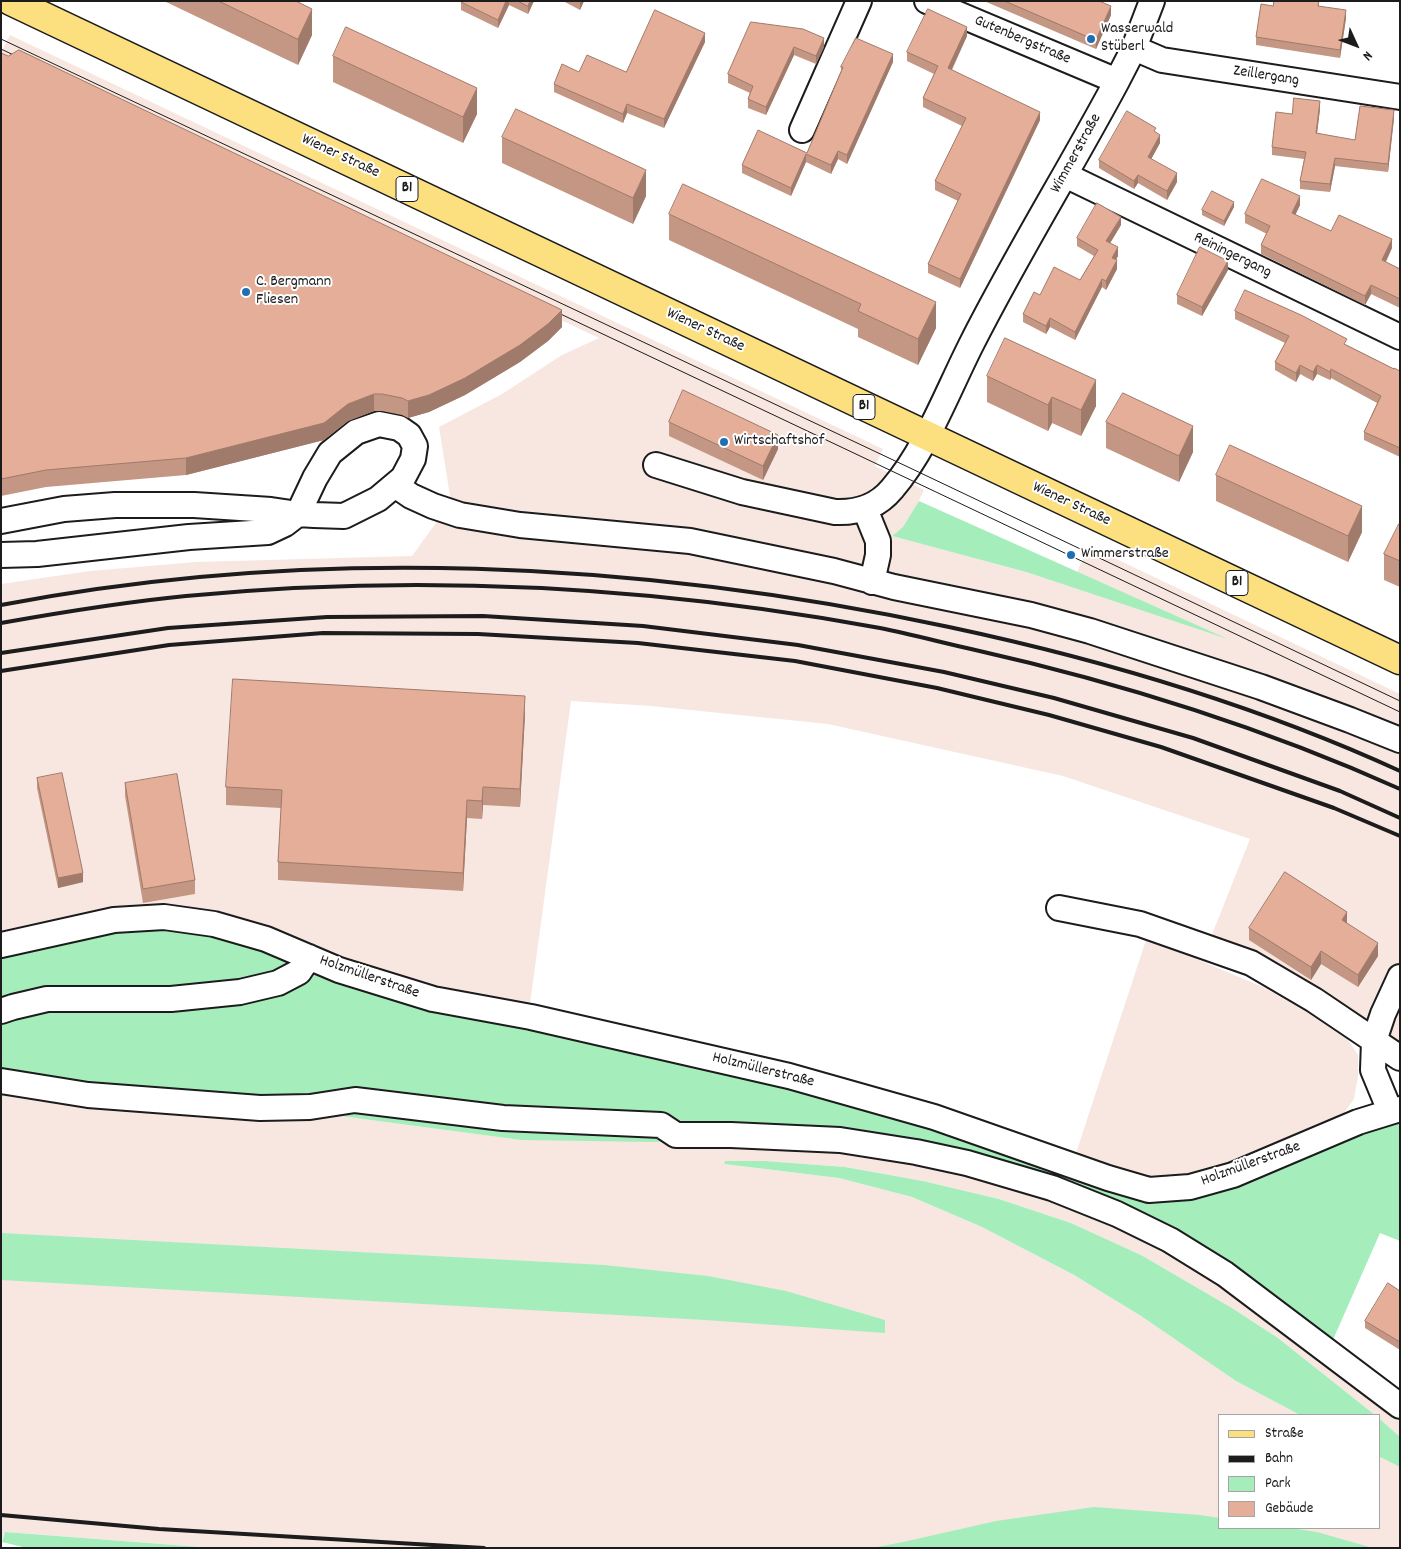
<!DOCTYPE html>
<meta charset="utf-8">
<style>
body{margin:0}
#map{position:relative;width:1401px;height:1549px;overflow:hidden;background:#fff;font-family:Dekko,sans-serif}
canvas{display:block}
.frame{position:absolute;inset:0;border:2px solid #1c1c1c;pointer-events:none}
.legend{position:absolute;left:1218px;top:1414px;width:162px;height:115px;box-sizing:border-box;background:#fff;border:1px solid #a4a4a4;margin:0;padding:6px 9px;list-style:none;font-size:15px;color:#1c1c1c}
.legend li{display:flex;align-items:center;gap:10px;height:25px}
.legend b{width:25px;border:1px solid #a4a4a4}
.north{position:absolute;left:1331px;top:20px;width:50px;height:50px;-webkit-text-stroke:4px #fff;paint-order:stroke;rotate:133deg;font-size:14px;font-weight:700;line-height:20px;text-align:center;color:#1c1c1c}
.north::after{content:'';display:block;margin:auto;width:18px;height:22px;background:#1c1c1c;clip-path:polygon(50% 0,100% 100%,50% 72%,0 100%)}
</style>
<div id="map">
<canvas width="1401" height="1549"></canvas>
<div class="frame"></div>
<ul class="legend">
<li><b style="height:6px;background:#fce080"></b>Straße</li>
<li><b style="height:6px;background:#1c1c1c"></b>Bahn</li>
<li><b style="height:14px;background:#a5eebc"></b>Park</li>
<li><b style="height:14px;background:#e4ae99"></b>Gebäude</li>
</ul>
<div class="north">N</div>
</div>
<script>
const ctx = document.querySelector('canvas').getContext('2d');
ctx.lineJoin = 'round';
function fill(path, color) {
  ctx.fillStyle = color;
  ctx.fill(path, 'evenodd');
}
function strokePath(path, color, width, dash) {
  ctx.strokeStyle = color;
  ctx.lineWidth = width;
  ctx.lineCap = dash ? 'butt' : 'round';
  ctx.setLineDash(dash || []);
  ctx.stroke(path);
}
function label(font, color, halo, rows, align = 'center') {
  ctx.font = font + ' Dekko,sans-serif';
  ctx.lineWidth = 4;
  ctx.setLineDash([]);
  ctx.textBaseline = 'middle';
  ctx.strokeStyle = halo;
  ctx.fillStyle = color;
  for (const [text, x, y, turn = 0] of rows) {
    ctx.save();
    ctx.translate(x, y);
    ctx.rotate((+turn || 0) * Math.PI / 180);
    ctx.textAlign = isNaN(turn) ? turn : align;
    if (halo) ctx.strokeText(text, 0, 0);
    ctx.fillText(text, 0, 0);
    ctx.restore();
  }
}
fill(new Path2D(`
 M10,35L883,449L875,466L924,490L915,509L903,527L892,536L1026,572L1221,636L1077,572L1089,546L1400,694V1044L1349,1008L1297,979L1211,937L1250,839L1063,776L828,724L651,706L571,701L530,1004L441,990L383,972L312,947L251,922L203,911L114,912L118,932L92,936L1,955V584L90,571L196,562L412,556L451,502L439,427L502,394L562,355L599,338L1,56V53Z
 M1146,940L1175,950L1263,987L1327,1023L1348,1040L1358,1055V1076L1354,1099L1344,1113L1280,1145L1229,1167L1185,1178L1146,1176L1076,1153Z
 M1,1096L318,1113L521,1140H729L842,1145L963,1166L1130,1225L1362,1365L1400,1389V1437L1380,1419V1415H1375L1278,1338L1232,1308L1141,1255L1071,1223L999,1199L923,1181L845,1167L765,1161H725L724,1164L839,1178L912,1197L982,1227L1074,1275L1141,1316L1236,1381L1300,1415H1220V1528H1380V1457L1400,1467V1548H214L5,1532L1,1542Z`), '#f7e7e0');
fill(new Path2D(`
 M919,501L1228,639L1026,572L892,536L903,527Z
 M155,928L202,932L264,951L428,1007L788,1086L932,1128L1129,1196L1171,1202L1191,1200L1370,1127L1400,1120V1241L1380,1233L1332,1342L1219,1277L1081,1204L905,1155L729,1140L652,1142L521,1140L318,1113L1,1096V955L92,936Z
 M725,1161H765L845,1167L923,1181L999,1199L1071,1223L1141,1255L1232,1308L1278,1338L1375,1415H1300L1236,1381L1141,1316L1074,1275L982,1227L912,1197L839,1178L724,1164Z
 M1,1233L604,1265L708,1276L786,1291L885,1320V1333L705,1320L1,1280Z
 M1380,1419L1400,1437V1467L1380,1457Z
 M1094,1507L1200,1515L1220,1518V1528H1290L1317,1532L1373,1548H872L903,1542L996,1521Z
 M5,1532L214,1548H27L2,1542Z`), '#a5eebc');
const minor = new Path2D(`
 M927,1L1117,81
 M1134,48L1162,60L1400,97
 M802,130L859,1
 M1065,175L1400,337
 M656,465L742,492L835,512C858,513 877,507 892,489C926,450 948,390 972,343C1017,254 1070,169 1117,81L1134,48L1152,1
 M395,485L411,496L433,506L460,515L520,525L690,541L834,571L894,587L1031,615L1090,631L1261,687L1350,720L1400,740
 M865,509L878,541V555L872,582
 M1,521L64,509L115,505H194L271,510L298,514L314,515L344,516L378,499L403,478L413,459L415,446L409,435L399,428L379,424L356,432L330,453L315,478L298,514L285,524L268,532L189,537L37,554L1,555
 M1059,908L1140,924L1251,963L1314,1000L1400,1058
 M1,945L114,920L164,917L214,924L266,939L339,970L433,999L531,1017L789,1076L934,1117L1108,1178L1149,1190L1190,1187L1233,1175L1358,1122L1400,1109
 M1,1011L13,1007L47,999H171L240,992L278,983L299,972L309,957
 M1,1081L88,1095L260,1108L310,1107L355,1100L503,1118L661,1125L676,1135H731L840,1140L916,1152L967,1163L1052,1188L1117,1214L1170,1240L1225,1274L1400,1406
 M1390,1111L1373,1070L1374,1041L1383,1014L1400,977`);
const major = new Path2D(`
 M11,1L1400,660`);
strokePath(minor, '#1c1c1c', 28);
strokePath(major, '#1c1c1c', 31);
strokePath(minor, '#fff', 24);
strokePath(major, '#fce080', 28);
strokePath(new Path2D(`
 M1,39L908,467L1400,701
 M1,49L24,60
 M550,309L1400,712`), '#1c1c1c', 1);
strokePath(new Path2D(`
 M1,605C312,545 641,561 949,627C1104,660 1256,705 1400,771
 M1,623C63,612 124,602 186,596C416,574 652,586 880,628C910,634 940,642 971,649C1118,682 1262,727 1400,789
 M1,653L168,628L327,617L483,616L643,626L798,645L944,672L1054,698L1193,738L1340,791L1400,818
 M1,671L169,645L323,633L478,634L638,643L795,661L937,688L1049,715L1161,747L1334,808L1400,836
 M1,1515L159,1529L484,1548`), '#1c1c1c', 4);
fill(new Path2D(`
 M164,1H296L312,35L298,65Z
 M461,1H534L528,14L509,5L498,28L461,10Z
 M563,1H584L580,10Z
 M984,1H1099L1111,15L1096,49Z
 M1319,1V6L1346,18L1340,58L1256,45V37L1273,6Z
 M751,22L824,47L816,64L794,55L766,115L748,108V99L750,93L728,83V74Z
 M967,36L952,70L1040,120L960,288L928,273V264L958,201L935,190V181L962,126L923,107V98L934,74L907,61V52Z
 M705,42L664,128L627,113L623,123L554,92V84L579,72H626Z
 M1,53L562,327L548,341L520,362L465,395L429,412L408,418L402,415L382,411H374L348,421L324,440L186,475L46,487L1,496Z
 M333,56L477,114L463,143L333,82Z
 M893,62L847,164L838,159L831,174L806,162L791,196L742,173V165L807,153L841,72V67Z
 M1320,109L1317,134L1355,140L1394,118L1388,172L1335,166L1330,192L1300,189V181L1304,159L1272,155V147L1292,114Z
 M1156,132L1160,143L1151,159L1177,182L1167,200L1138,183L1134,189L1099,168V160Z
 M502,137L646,196L633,224L502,163Z
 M1300,205L1295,215L1331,231L1392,248L1386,262L1400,269V308L1371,294L1365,305L1261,254V245L1267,234L1245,223V214Z
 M1234,207L1224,226L1202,215V210Z
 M669,214L936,328L918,365L858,337V329L669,240Z
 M1121,225L1110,243L1118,256L1116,260L1117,269L1106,290L1102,287L1075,340L1050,327L1046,334L1023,322V314L1040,295L1080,280L1094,256L1077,246V238Z
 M1228,270L1202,316L1177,304V295Z
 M1235,311L1347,345L1394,369L1400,371V457L1364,440V432L1377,403L1331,378L1330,380L1317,374L1313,381L1300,374L1296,382L1275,370V362L1285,343L1235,319Z
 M987,376L1096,406L1081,436L1052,423L1048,431L987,402Z
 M669,422L778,449L763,480L669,436Z
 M1106,422L1193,452L1179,482L1106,448Z
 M1216,475L1362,532L1348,562L1216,501Z
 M1400,524V587L1384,580V554Z
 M525,714L520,807L483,805L482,819L467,818L463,891L278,880V862L281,808L226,805V787Z
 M37,778L83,882L58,888L37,788Z
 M125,783L195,880V894L143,903L125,796Z
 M1347,923L1378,956L1358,987L1321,964L1311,980L1249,940V928Z
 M1400,1291V1350L1365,1328V1321Z`), '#c49684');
fill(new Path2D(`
 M506,1H509V5L498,28V20Z
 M530,1H534L528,14V6Z
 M580,1H584L580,10Z
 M1111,6V15L1096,49V40Z
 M312,9V35L298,65V39Z
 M1346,10V18L1340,58V50Z
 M967,27V36L948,77V68Z
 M705,33V42L664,128V119Z
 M824,38V47L816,64V56Z
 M794,47V55L766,115V107Z
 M893,54V62L847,164V155Z
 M477,88V114L463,143V117Z
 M1320,101V109L1316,141V133Z
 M627,104V113L623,123V114Z
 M1394,110V118L1388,172V164Z
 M1040,112V120L960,288V279Z
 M1160,135V143L1148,165V157Z
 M838,151V159L831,174V165Z
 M806,154V162L791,196V188Z
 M1335,158V166L1330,192V184Z
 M646,170V196L633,224V198Z
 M1177,173V182L1167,200V191Z
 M1138,175V183L1134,189V181Z
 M1300,196V205L1292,222V213Z
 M1234,202V207L1224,226V221Z
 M1121,217V225L1106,250V241Z
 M1392,239V248L1382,269V260Z
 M1118,247V256L1112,266V258Z
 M1117,260V269L1106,290V281Z
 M1228,261V270L1202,316V307Z
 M1102,279V287L1075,340V332Z
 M1371,285V294L1365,305V296Z
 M936,302V328L918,365V339Z
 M562,310V327L548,341L520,362L465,395L429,412L408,418V401Z
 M1050,318V327L1046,334V326Z
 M1300,365V374L1296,382V373Z
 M1317,365V374L1313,381V372Z
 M1331,369V378L1330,380V372Z
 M1096,380V406L1081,436V410Z
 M374,394V411L348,421L324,440L186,475V458L348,404Z
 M1052,397V423L1048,431V405Z
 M1193,426V452L1179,482V456Z
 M778,435V449L763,480V466Z
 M1362,506V532L1348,562V536Z
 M525,696V714L520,807V789Z
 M483,787V805L482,819V801Z
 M467,800V818L463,891V873Z
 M83,873V882L58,888V878Z
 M1347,912V925L1342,920Z
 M1378,943V956L1358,987V975Z
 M1321,951V964L1311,980V967Z`), '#a07a6b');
const building = new Path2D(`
 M219,1H296L312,9L298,39Z
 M461,1H506L498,20L461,2Z
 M518,1H530L528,6Z
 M1005,1H1099L1111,6L1096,40Z
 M1274,1H1319L1318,6L1346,10L1340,50L1256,37L1261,4L1273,6Z
 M928,9L967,27L948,68L1040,112L960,279L928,264L961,194L935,181L966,118L923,98L938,66L907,52Z
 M655,10L705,33L664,119L627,104L623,114L554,84L562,64L579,72L587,55L626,72Z
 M751,22L803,29L824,38L816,56L794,47L766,107L748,99L753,86L728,74Z
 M346,27L477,88L463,117L333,56Z
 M856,38L893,54L847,155L838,151L831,165L806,154L791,188L742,165L758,130L807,153L843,67H841Z
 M19,50L562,310L548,324L520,345L465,378L429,395L408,401L402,398L382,394H374L348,404L324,423L186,458L46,470L1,479V53L8,56Z
 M1294,98L1320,101L1316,133L1355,140L1360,106L1394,110L1388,164L1335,158L1330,184L1300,181L1306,152L1272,147L1276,112L1292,114Z
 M516,109L646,170L633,198L502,137Z
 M1127,111L1156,128L1154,131L1160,135L1148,157L1177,173L1167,191L1138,175L1134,181L1099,160Z
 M1262,179L1300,196L1292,213L1331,231L1339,215L1392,239L1382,260L1400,269V299L1371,285L1365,296L1261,245L1270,226L1245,214Z
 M683,184L936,302L918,339L858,311L861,304L669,214Z
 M1212,191L1234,202L1224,221L1202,210Z
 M1097,203L1121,217L1106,241L1118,247L1112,258L1117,260L1106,281L1102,279L1075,332L1050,318L1046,326L1023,314L1034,292L1040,295L1054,267L1080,280L1098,250L1077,238Z
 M1200,247L1228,261L1202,307L1177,295Z
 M1245,290L1301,315L1347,339L1344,344L1394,369V368L1400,371V448L1364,432L1381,396L1331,369L1330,372L1317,365L1313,372L1300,365L1296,373L1275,362L1289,336L1235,311Z
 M1005,338L1096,380L1081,410L1052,397L1048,405L987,376Z
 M683,390L778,435L763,466L669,422Z
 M1123,393L1193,426L1179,456L1106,422Z
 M1230,445L1362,506L1348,536L1216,475Z
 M1399,524H1400V561L1384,554Z
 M233,679L525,696L520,789L483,787L482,801L467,800L463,873L278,862L282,790L226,787Z
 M62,773L83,873L58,878L37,778Z
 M177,774L195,880L143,889L125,783Z
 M1285,872L1347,912L1342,920L1378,943L1358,975L1321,951L1311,967L1249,928Z
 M1388,1283L1400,1291V1342L1365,1321Z`);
fill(building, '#e4ae99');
strokePath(building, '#a07a6b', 1);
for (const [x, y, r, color] of [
 [1091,39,5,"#1f6fb2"],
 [246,292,5,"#1f6fb2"],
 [724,442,5,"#1f6fb2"],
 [1071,555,5,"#1f6fb2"]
]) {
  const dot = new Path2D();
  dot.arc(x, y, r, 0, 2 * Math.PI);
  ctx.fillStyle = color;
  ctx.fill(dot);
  strokePath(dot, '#fff', 2);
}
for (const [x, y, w] of [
 [407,189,22],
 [864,407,22],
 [1237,583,22]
]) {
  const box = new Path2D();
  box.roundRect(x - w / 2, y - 12.5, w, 25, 4);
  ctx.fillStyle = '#fff';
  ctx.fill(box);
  strokePath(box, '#1c1c1c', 1);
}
label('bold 15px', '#1c1c1c', null, [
 ["B1",407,189],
 ["B1",864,407],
 ["B1",1237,583]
]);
label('16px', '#1c1c1c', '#fff', [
 ["Wasserwald",1101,30],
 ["Stüberl",1101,48],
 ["C. Bergmann",256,283],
 ["Fliesen",256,301],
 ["Wirtschaftshof",734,442],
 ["Wimmerstraße",1081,555]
], 'left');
label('16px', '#1c1c1c', '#fff', [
 ["Gutenbergstraße",1022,41,23],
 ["Zeillergang",1266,77,9],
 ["Wimmerstraße",1077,154,-61],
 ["Wiener Straße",340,157,25],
 ["Reiningergang",1232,256,26],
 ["Wiener Straße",705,331,25],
 ["Wiener Straße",1071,505,25],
 ["Holzmüllerstraße",369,978,19],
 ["Holzmüllerstraße",763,1071,14],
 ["Holzmüllerstraße",1251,1165,-20]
]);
</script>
